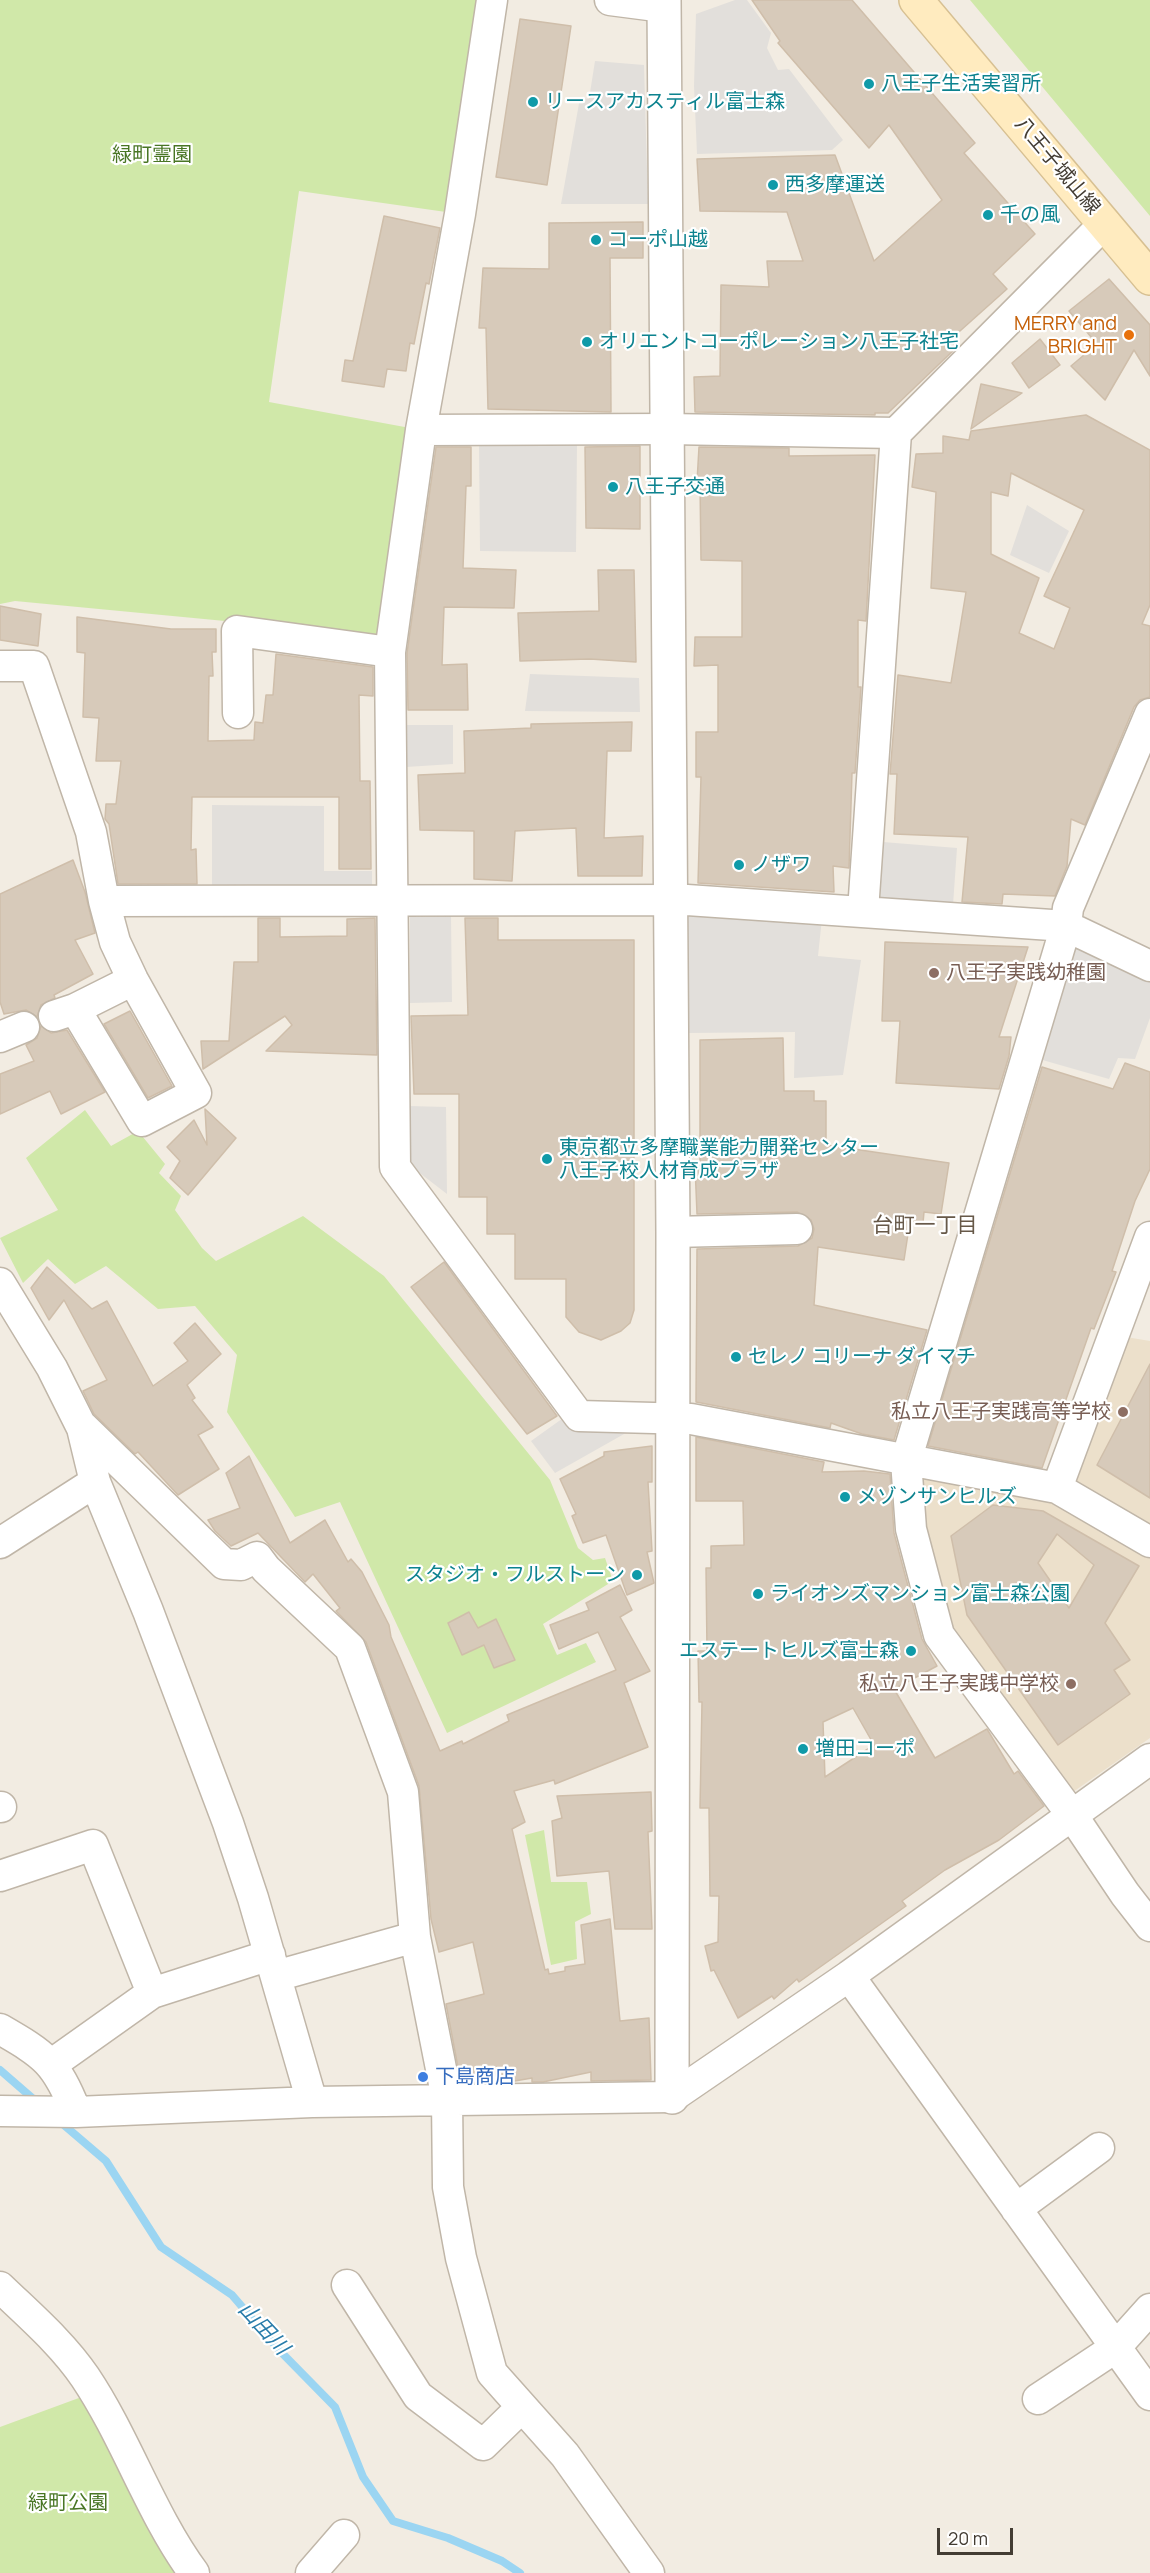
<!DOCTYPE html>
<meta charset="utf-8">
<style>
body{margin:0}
#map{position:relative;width:1150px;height:2573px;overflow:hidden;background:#f2ece2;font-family:Manrope,sans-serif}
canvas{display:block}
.scale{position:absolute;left:937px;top:2528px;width:76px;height:27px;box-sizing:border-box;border:3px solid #433c33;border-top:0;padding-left:8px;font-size:18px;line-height:21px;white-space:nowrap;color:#433c33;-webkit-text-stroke:4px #fff;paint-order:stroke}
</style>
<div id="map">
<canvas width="1150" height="2573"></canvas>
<div class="scale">20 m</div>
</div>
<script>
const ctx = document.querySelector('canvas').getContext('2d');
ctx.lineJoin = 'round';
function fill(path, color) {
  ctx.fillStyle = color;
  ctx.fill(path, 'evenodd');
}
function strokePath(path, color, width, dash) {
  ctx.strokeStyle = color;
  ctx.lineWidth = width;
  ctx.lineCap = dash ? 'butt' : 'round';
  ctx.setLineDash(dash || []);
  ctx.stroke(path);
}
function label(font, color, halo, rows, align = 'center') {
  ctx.font = font + ' Manrope,"Noto Sans JP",sans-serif';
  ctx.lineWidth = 4.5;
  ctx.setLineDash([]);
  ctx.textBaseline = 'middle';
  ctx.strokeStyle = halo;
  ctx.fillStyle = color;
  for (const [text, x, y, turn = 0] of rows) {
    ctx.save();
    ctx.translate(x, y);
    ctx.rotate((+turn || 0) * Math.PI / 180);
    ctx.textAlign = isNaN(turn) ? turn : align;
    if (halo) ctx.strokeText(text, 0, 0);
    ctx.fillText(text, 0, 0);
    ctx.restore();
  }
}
fill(new Path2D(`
 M1126,1337L1150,1341V1530L1069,1483Z
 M921,1476L1053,1499L1150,1557V1738L1073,1792L952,1631L924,1530Z`), '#ece0cb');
fill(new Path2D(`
 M0,0H492L460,214L299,191L269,402L421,430L390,652L225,621L15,601L0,604Z
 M970,0H1150V216Z
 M85,1110L111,1146L138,1131L165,1164L159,1173L181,1196L175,1210L202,1248L216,1261L303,1216L384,1276L550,1480L578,1548L593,1560L605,1558L613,1581L543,1624L557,1655L586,1643L596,1662L447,1733L340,1502L295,1517L227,1412L237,1355L195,1306L158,1309L106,1266L75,1284L48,1259L23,1283L0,1238L58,1210L26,1158Z
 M544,1830L551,1882H587L591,1914L575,1922L577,1959L551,1965L525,1835Z
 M87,2395L183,2573H0V2427Z`), '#d0e8a9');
fill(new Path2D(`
 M735,0H747L771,33L767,48L778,70L789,69L843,140L832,150L697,154L694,86L696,14Z
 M595,61L644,65L648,204H561L580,98L589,99Z
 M479,443L577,444L576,552L480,551Z
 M1027,505L1069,531L1049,573L1010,555Z
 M530,674L639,678L640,712L525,711Z
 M406,725H453V764L406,767Z
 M212,805L324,806V871H372V901L212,900Z
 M883,842L957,848L953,905L880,900Z
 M687,900L823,909L818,956L861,960L843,1075L794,1078L795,1032L688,1033Z
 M451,916L452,1002L410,1003V917Z
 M1070,937L1150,980V1018L1135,1059L1118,1058L1109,1079L1032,1057Z
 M409,1106L446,1107L447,1194L408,1164Z
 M566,1416L640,1425L555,1473L531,1441Z`), '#e2dfdb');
strokePath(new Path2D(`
 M0,2070L38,2103
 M58,2120L106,2161L161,2247L232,2295L280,2351L335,2407L363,2477L393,2521L448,2538L502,2561L520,2573`), '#9bd5f2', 8);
const building = new Path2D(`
 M752,0H852L975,143L964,153L1035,234L993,274L1007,289L951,339L958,346L888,413H875V415L695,412L694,377L720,376L721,285L769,287L767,261H803L787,212L700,211L697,159L835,155L874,261L942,200L889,125L869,148L778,43L780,41Z
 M520,19L571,26L547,185L496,177Z
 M384,216L440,228L429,284L426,283L414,344L410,343L406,371L387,369L384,387L342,381L345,360L353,361Z
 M643,222V258H610L611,412L488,409L486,328H479L483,268L549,269V223Z
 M1109,279L1150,325V376L1134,350L1105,400L1071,366L1097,344L1069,311Z
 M1040,339L1060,365L1029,388L1012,363Z
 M981,384L1022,393L971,429Z
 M1086,415L1150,450V605L1142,624L1150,626V697L1140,700L1134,707L1085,825L1071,819L1067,866L1055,896L1003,894L1002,904L962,902L968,837L894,834L897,774H890L898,675L951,683L966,592L931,588L936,492L912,487L916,454L943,453V436L969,440L971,431ZM1011,473L1084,510L1044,596L1070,608L1054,649L1019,633L1039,578L991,554V492L1008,496Z
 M640,446V529L586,528L585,447Z
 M436,447H471V486H466L463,568L516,570L514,608L444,607L442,665L467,664L468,710H408L407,653Z
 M699,447L789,448V456L875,455L866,621L858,620V687H861L855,773H852L849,868L833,866L834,892L698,883L701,777H696V732H718V665L694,666L695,637H742V561L701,560L700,482H697Z
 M598,570H634L636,662L590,659L520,661L518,613L599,611Z
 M0,606L41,614L38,646L0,640Z
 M77,617L171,629H216V652H212L213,676H209L208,741L254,740L255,722L263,723L266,695H273L276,654L373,667V696L359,695L360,781H370L371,869H339V797H192L191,850L196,849L197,884H118L109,824L105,819L106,804H116L121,761H96L99,718L83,717L85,653L77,652Z
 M632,722L631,751H607L604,838L643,836L642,876H578L576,828L515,831L512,881L474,879V831L420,830L418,775L465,773L464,731L531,728V724Z
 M73,860L85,892L95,933L75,940L93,974L54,995L55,998L41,1005L37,1017L26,1010L4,1014L0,1002V894Z
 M258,918H280V937L347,936V919L375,918L377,1055L266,1051L292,1025L285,1016L203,1069L201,1041H229L234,962H258Z
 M465,918H498V940H634V1310L630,1323L621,1331L601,1340L579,1332L566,1317V1279H515V1234H487V1197H459V1094H414L411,1016L468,1015Z
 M885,942L1028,947L999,1037H1011L1009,1056L999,1089L896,1083L900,1021H882Z
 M130,1011L172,1086L148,1098L104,1024Z
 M41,1026L51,1033L67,1030L105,1092L61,1114L50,1091L0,1114V1074L34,1061L26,1045L37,1038Z
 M783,1038L784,1091H814V1101H826V1145L949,1163L941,1214L924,1212L923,1223L910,1221L904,1260L818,1247L814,1305L927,1330L894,1440L862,1434L831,1423L830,1428L696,1402L697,1249L798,1246L812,1238L814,1229L811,1220L797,1212L697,1214L695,1165H700V1040Z
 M1125,1063L1150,1072V1169L1135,1201L1112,1271L1116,1272L1094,1329L1091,1328L1042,1468L928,1446L1042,1067L1113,1089Z
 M205,1109L236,1138L188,1195L170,1178L180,1161L167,1147L194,1120L207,1145Z
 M444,1262L557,1416L527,1434L411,1287Z
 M47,1267L92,1309L107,1301L153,1386L188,1361L174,1343L195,1323L221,1354L187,1385L195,1398L192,1400L213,1427L198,1435L219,1469L178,1495L138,1452L135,1454L94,1414L83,1391L107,1380L64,1300L49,1320L31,1288Z
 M1150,1364V1498L1097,1465Z
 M696,1437L824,1462L822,1472L864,1471L890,1474L894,1533L922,1639L937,1666L894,1689L935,1758L987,1729L1014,1774L1018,1771L1044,1806L999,1840L945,1870L902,1901L906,1906L799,1982L797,1979L774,1999L772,1996L738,2018L714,1970L711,1971L705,1946L718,1942L719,1896H710L709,1808H700L702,1702H699L698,1651H707L706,1568H711V1546L744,1545L743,1501H696ZM853,1708L874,1745L825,1777L823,1722Z
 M652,1446V1482H648L652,1551L647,1552L654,1583L627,1595L606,1535L583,1543L572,1516L576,1514L560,1479L604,1456V1452Z
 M249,1456L290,1543L325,1520L348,1562L351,1559L362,1572L389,1625L391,1637L440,1751L462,1741L463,1744L509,1721L507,1715L616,1670L598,1632L559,1649L550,1625L589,1610L586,1603L620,1585L632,1610L620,1617L650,1671L624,1683L648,1747L555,1784L554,1780L514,1791L525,1822L512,1829L545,1970L548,1969L549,1974L565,1971V1967L585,1964L581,1925L610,1919L620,2021L649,2018L651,2080L591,2081V2072L543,2082H532V2078L509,2082L461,2083L446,2004L484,1994L473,1942L439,1952L431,1919L419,1786L366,1642L336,1611L340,1608L313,1574L305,1582L258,1533L231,1546L215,1531L208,1520L240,1508L226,1473Z
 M993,1505L1043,1511L1139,1566L1105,1623L1130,1660L1114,1670L1130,1694L1058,1745L967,1615L951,1536ZM1057,1534L1094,1565L1069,1608L1038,1563Z
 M469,1612L478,1628L496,1619L515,1660L494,1668L484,1645L462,1655L448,1623Z
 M651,1792L652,1831L648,1832L652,1929H615L609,1871L557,1876L552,1821L562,1818L557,1796Z`);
fill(building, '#d7caba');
strokePath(building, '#cfbeaa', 1.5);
const minor = new Path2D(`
 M492,0L460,214L421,430L390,652L395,1167L579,1416L691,1419L1057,1488L1150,1542
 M610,0L664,7
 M421,430L668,429L896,433
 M0,666H34L91,832L104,901L687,900L1066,926L1150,966
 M238,713L237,631L390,652
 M1150,714L1068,908L1066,926L906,1461L911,1529L939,1635L1072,1815L1125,1894L1150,1926
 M863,911L896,433L1105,223
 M75,1009L142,1121L196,1093L133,980L115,942L104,901
 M54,1016L75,1009L133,980
 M0,1037L24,1027
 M673,1232L797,1229
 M0,1283L52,1368L82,1428L95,1482L148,1611L228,1823L253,1898L312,2102
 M81,1425L224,1564L241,1565L257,1557L266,1569L350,1648L403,1792L415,1937
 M1057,1488L1150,1237
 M0,1543L95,1482
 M0,1807H1
 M0,1876L93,1845L152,1993
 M276,1976L415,1937L447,2099L448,2187L461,2258L492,2373L565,2455L649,2573
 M849,1976L1150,2395
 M0,2029C45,2055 56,2062 76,2112
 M52,2064L152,1993L270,1955
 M0,2111L76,2112L312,2102L672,2097L849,1976L1150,1759
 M1016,2209L1099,2148
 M347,2285L418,2396L483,2445L522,2407
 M0,2287C29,2315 62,2343 85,2377C126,2438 151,2515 194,2573
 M1038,2399L1115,2348L1150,2309
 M311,2573L344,2535`);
const tertiary = new Path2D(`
 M664,0L673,1232L672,2097`);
const secondary = new Path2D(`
 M916,0L1150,278`);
strokePath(minor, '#c0b6a8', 33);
strokePath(tertiary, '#c0b6a8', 36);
strokePath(secondary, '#d7c092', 36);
strokePath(minor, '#fff', 30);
strokePath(tertiary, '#fff', 33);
strokePath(secondary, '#ffebbf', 33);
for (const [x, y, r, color] of [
 [869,84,6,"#0f9aa8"],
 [533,102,6,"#0f9aa8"],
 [773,185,6,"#0f9aa8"],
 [988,215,6,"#0f9aa8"],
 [596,240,6,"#0f9aa8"],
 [1129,335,6,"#e8710a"],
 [587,342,6,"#0f9aa8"],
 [613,487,6,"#0f9aa8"],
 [739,865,6,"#0f9aa8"],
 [934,973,6,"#8d6e63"],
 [547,1159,6,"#0f9aa8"],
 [736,1357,6,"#0f9aa8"],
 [1123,1412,6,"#8d6e63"],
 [845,1497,6,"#0f9aa8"],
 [637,1575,6,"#0f9aa8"],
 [758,1594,6,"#0f9aa8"],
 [911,1651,6,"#0f9aa8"],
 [1071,1684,6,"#8d6e63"],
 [803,1749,6,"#0f9aa8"],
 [423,2077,6,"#3f7fe0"]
]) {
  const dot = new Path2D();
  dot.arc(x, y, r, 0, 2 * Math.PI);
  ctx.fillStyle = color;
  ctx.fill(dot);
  strokePath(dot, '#fff', 2);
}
label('20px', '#0d838f', '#fff', [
 ["八王子生活実習所",881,84],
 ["リースアカスティル富士森",545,102],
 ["西多摩運送",785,185],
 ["千の風",1000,215],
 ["コーポ山越",608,240],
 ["オリエントコーポレーション八王子社宅",599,342],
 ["八王子交通",625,487],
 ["ノザワ",751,865],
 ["東京都立多摩職業能力開発センター",559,1148],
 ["八王子校人材育成プラザ",559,1171],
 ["セレノ コリーナ ダイマチ",748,1357],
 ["メゾンサンヒルズ",857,1497],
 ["スタジオ・フルストーン",625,1575,"right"],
 ["ライオンズマンション富士森公園",770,1594],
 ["エステートヒルズ富士森",899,1651,"right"],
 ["増田コーポ",815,1749]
], 'left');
label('20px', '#497625', '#fff', [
 ["緑町霊園",152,155],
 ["緑町公園",68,2503]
]);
label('20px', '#433c33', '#fff', [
 ["八王子城山線",1057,166,50]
]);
label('20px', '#c56008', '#fff', [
 ["MERRY and",1117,324],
 ["BRIGHT",1117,347]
], 'right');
label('20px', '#785e54', '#fff', [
 ["八王子実践幼稚園",946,973,"left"],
 ["私立八王子実践高等学校",1111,1412],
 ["私立八王子実践中学校",1059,1684]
], 'right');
label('20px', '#366cbe', '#fff', [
 ["下島商店",435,2077]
], 'left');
label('21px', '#675949', '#fff', [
 ["台町一丁目",925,1226]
]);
label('italic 21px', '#287caa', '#fff', [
 ["山田川",263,2329,47]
]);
</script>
